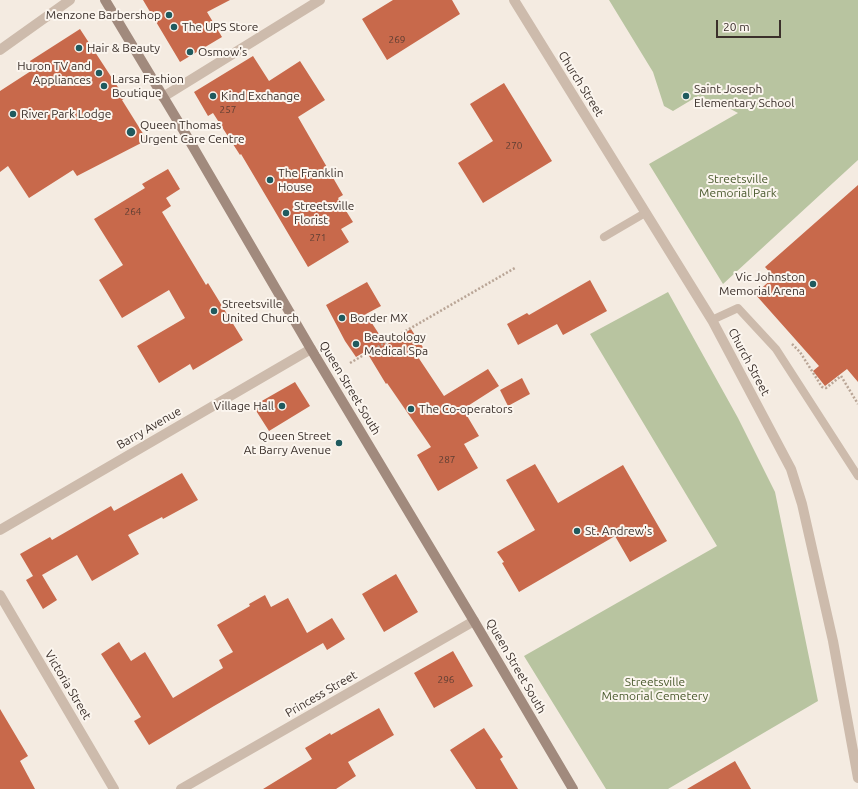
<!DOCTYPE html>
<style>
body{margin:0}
#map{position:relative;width:858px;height:789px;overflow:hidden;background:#f4ebe1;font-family:Ubuntu,sans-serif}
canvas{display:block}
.scale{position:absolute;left:716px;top:20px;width:65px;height:18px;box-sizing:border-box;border:2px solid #3b302b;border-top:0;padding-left:5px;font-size:12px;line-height:14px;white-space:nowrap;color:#3b302b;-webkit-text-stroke:3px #fbf5ee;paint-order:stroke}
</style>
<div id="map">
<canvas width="858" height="789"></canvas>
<div class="scale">20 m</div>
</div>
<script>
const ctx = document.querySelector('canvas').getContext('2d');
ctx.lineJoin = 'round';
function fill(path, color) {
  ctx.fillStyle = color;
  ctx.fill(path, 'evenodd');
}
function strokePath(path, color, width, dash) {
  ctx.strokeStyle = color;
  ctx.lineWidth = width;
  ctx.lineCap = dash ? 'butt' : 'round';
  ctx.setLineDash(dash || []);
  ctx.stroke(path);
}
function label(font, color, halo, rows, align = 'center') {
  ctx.font = font + ' Ubuntu,sans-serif';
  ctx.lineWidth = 4;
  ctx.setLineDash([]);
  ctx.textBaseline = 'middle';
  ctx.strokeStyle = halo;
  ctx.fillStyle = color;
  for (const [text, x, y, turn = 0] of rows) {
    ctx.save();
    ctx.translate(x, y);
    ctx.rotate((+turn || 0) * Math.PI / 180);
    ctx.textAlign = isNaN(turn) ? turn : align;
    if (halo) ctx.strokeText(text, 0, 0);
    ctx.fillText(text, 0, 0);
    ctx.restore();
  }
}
fill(new Path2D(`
 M609,0H858V160L723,284L649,164L738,113L723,105L698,96L673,111L664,106L653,72Z
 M668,292L738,418L775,492L818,701L668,789H606L524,656L717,546L590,334Z`), '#b8c4a0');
fill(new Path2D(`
 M143,0H230L207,12L222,37L180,62Z
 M393,0H452L460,14L387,60L362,19Z
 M80,29L125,98L122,100L147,140L77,176L73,170L29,198L8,166L0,172V91L34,69L30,61Z
 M253,56L269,81L300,61L325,100L298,117L343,195L338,198L353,222L341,229L349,242L308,267L241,154L240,155L213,113L208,116L194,92Z
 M504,83L552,161L483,203L458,163L493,141L470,104Z
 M168,169L180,189L166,198L171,206L162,212L206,285L208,283L243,340L193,370L190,364L159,383L137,346L185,318L169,290L122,318L99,280L123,265L94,219L145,188L142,184Z
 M858,185V382L847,369L825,386L813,371L819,366L755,294L774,277L765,267Z
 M590,280L607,311L563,335L557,324L518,345L507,324L527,313L529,315Z
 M367,282L381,306L366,314L386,345L411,329L426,352L418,357L444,396L488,369L499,386L463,409L479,436L464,444L478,468L438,491L417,455L431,447L387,383L386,384L366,351L356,357L345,341L326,305Z
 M522,378L530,394L508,406L500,390Z
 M295,382L310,406L269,431L253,406Z
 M535,464L558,503L623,465L667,541L630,562L615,536L519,592L502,563L504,562L497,552L535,530L506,480Z
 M182,473L198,500L163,519L162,517L128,535L139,554L92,581L77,555L42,575L57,600L43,609L26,580L33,576L20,554L50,537L52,540L111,506L114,511Z
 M396,574L418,612L384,632L362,594Z
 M265,595L271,607L288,598L307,633L332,618L345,639L327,650L323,643L214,706L149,745L134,721L141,717L101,654L119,642L131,661L145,652L173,698L223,668L219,660L233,652L217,625L250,606L249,604Z
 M453,651L473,686L434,708L414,673Z
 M379,708L394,735L348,762L356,776L336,789H263L312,759L305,748L330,733L331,735Z
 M0,709L28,756L20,761L35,789H0Z
 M484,728L503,757L500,759L518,789H476L450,750Z
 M735,761L751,789H687Z`), '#c8694b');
strokePath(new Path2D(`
 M792,344L800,352L822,387L826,388L841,376L858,404
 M350,363L515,268`), '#b9a596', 2.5, [2, 2]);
strokePath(new Path2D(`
 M604,237L645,213
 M712,320L738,308L776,349L858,476`), '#cdbbac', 8);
strokePath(new Path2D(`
 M514,0L712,320L791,469L802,504L833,641L858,778
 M163,97L320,0
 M0,530L311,349
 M0,595L114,789
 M181,789L474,621`), '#cdbbac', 10);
strokePath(new Path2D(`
 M0,50L70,0`), '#cdbbac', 10);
strokePath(new Path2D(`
 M105,0L182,128L311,349L474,621L573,789`), '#a18a7d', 10);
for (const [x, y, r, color] of [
 [169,15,4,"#1f5a5e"],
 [174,27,4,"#1f5a5e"],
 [79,48,4,"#1f5a5e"],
 [190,52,4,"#1f5a5e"],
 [99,73,4,"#1f5a5e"],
 [104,86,4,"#1f5a5e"],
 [213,96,4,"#1f5a5e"],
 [686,96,4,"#1f5a5e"],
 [13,114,4,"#1f5a5e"],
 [131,132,5,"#1f5a5e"],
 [270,180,4,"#1f5a5e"],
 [286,213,4,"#1f5a5e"],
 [813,284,4,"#1f5a5e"],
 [214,311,4,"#1f5a5e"],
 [342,318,4,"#1f5a5e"],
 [356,344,4,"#1f5a5e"],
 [282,406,4,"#1f5a5e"],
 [411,409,4,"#1f5a5e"],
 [339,443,4,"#1f5a5e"],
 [577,531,4,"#1f5a5e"]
]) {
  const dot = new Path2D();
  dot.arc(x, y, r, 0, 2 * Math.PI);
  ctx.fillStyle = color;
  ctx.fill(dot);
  strokePath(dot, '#fbf5ee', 1.5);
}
label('10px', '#5e3e33', null, [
 ["269",397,40],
 ["257",228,110],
 ["270",514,146],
 ["264",133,212],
 ["271",318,238],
 ["287",447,460],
 ["296",446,680]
]);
label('12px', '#3b302b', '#fbf5ee', [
 ["Menzone Barbershop",161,15,"right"],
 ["The UPS Store",182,27],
 ["Hair & Beauty",87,48],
 ["Osmow's",198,52],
 ["Huron TV and",91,66,"right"],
 ["Appliances",91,80,"right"],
 ["Larsa Fashion",112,79],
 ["Boutique",112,93],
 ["Saint Joseph",694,89],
 ["Elementary School",694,103],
 ["Kind Exchange",221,96],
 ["River Park Lodge",21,114],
 ["Queen Thomas",140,125],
 ["Urgent Care Centre",140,139],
 ["The Franklin",278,173],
 ["House",278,187],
 ["Streetsville",294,206],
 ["Florist",294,220],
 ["Vic Johnston",805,277,"right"],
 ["Memorial Arena",805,291,"right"],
 ["Streetsville",222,304],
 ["United Church",222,318],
 ["Border MX",350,318],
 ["Beautology",364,337],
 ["Medical Spa",364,351],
 ["Village Hall",274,406,"right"],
 ["The Co-operators",419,409],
 ["Queen Street",331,436,"right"],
 ["At Barry Avenue",331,450,"right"],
 ["St. Andrew's",585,531]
], 'left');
label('12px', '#3b302b', '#fbf5ee', [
 ["Church Street",581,84,58],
 ["Church Street",749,362,62],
 ["Queen Street South",350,388,59],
 ["Barry Avenue",149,428,-30],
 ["Queen Street South",516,666,60],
 ["Victoria Street",68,685,59],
 ["Princess Street",321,694,-30]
]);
label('12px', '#4a5a2e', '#fbf5ee', [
 ["Streetsville",738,179],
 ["Memorial Park",738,193],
 ["Streetsville",655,682],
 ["Memorial Cemetery",655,696]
]);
</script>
